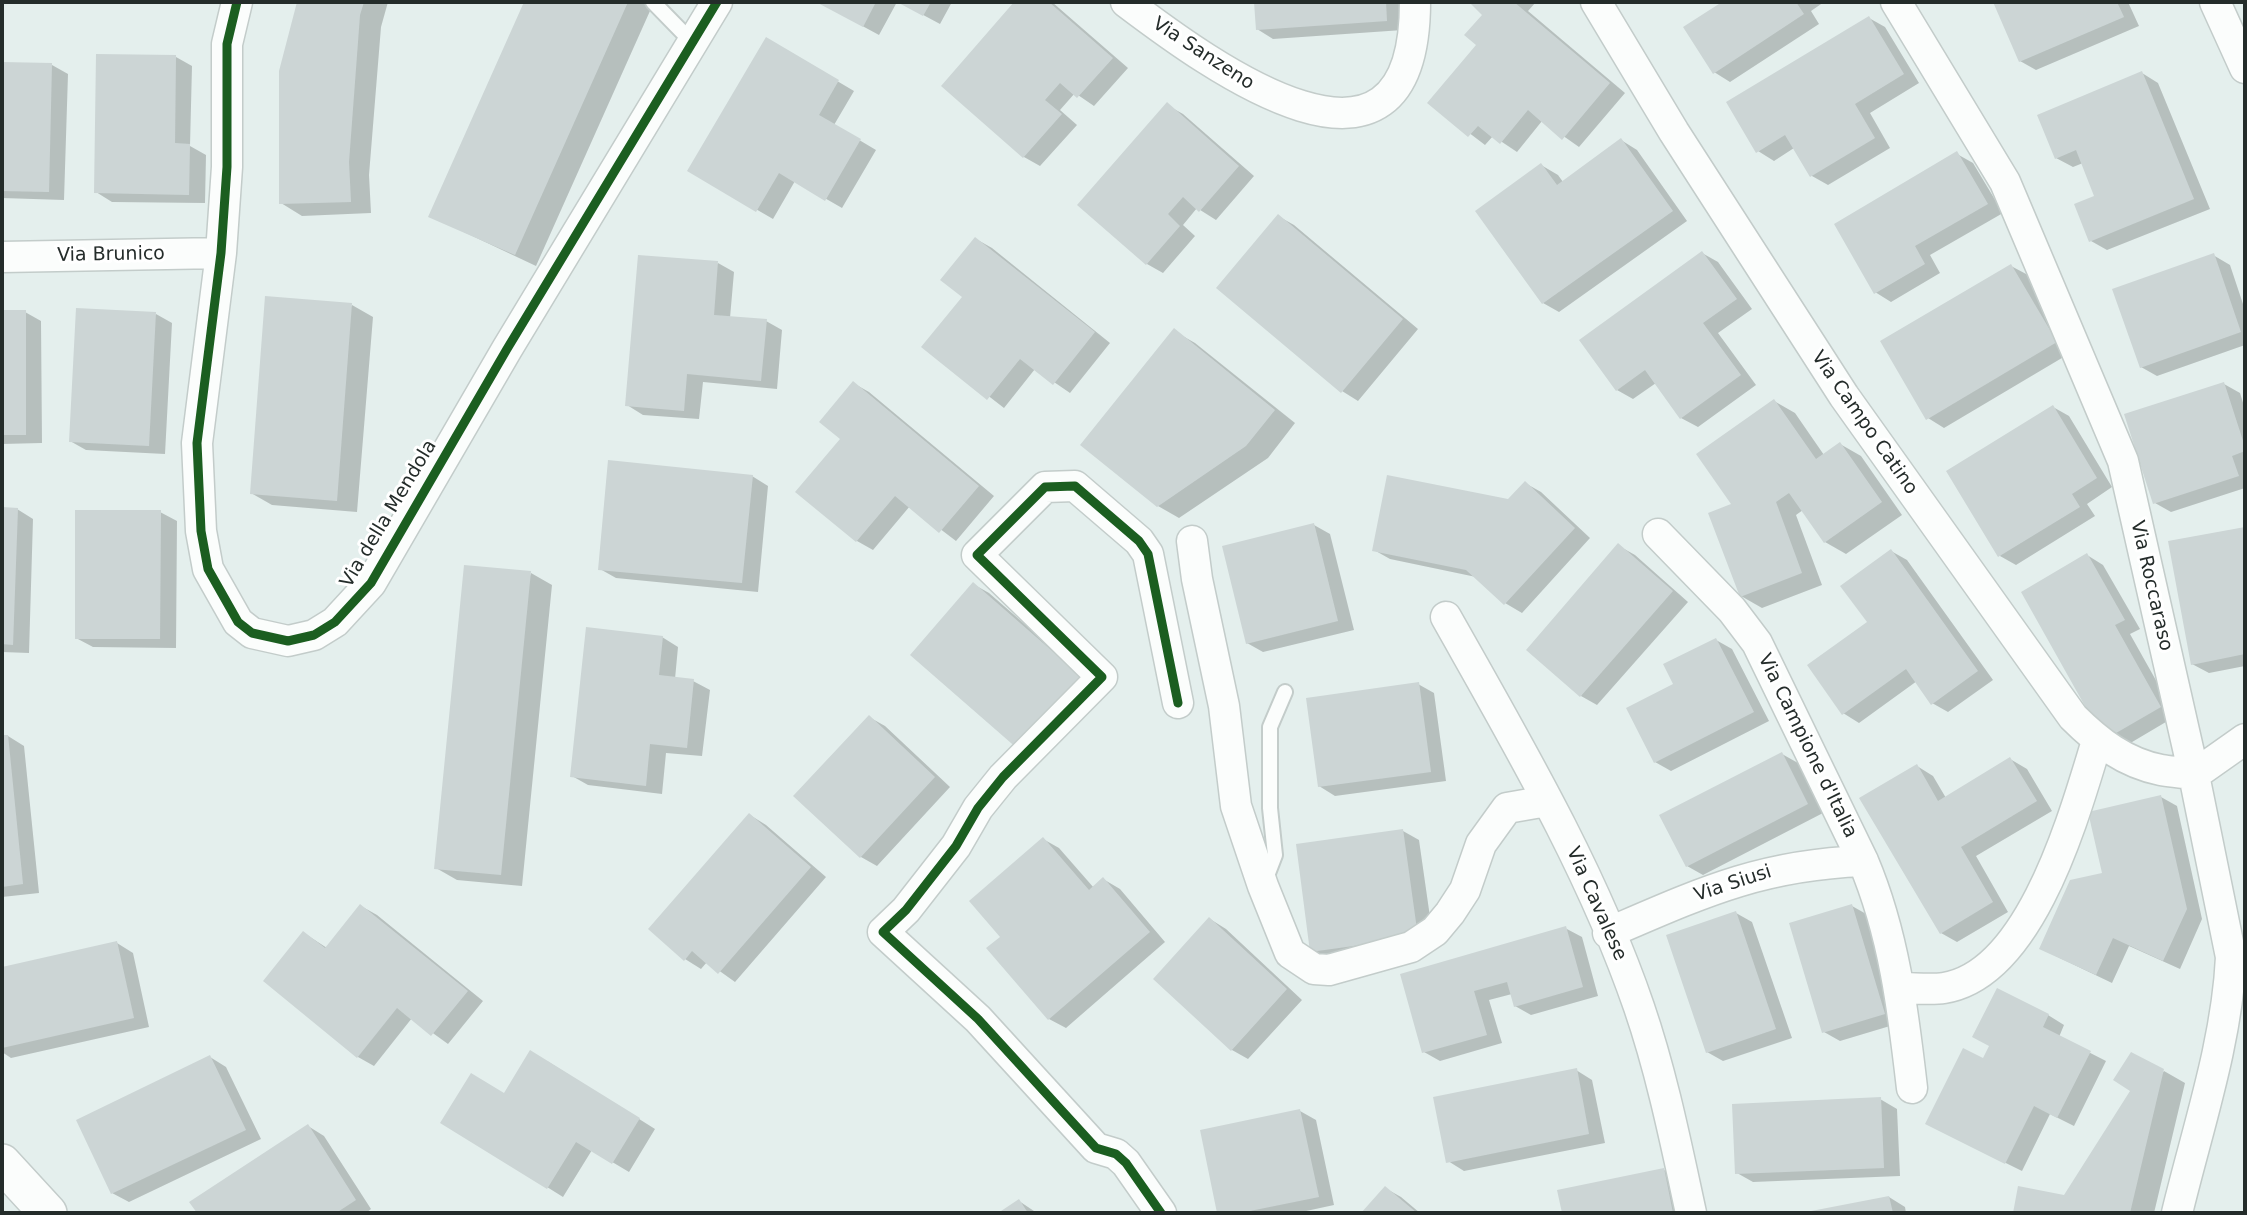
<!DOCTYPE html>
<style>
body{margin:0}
#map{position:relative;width:2247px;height:1215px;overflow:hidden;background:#e4efed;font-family:"DejaVu Sans",sans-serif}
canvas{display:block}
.frame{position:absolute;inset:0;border:4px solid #242c2a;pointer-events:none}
</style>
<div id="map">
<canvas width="2247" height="1215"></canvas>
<div class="frame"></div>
</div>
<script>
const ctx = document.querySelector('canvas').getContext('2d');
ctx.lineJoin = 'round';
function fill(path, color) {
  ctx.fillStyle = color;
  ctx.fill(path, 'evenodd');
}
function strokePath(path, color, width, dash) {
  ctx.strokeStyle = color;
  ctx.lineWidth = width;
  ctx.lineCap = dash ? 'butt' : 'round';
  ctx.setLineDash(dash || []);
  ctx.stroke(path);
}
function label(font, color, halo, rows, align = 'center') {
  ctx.font = font + ' "DejaVu Sans",sans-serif';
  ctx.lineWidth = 6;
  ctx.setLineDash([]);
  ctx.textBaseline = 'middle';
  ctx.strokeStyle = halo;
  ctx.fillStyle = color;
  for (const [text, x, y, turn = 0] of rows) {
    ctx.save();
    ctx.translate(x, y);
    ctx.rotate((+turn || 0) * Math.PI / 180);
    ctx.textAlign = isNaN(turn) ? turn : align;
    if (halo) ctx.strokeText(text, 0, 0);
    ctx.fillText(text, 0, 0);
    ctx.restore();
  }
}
fill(new Path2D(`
 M7,2H49V3Z
 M299,2H388L381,27L369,175L371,213L302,216L281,203L280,72Z
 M526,2H654L536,266L430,216Z
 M818,2H897L879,35Z
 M899,2H952L940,24Z
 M1017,2H1052L1128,68L1094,106L1075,93L1060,110L1077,125L1040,166L1024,157L943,85Z
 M1255,2H1401L1403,30L1273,39L1257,29Z
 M1536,2L1528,11L1625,93L1579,147L1542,121L1517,152L1493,136L1485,145L1430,103L1478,45L1484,15L1471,2Z
 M1725,2H1824L1811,11L1819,24L1730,82L1714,72L1685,28Z
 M1995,2H2128L2139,26L2036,70L2020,61Z
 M1869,18L1885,27L1919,83L1870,113L1890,148L1828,185L1812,176L1794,148L1774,161L1758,151Z
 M766,39L854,91L834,125L876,150L842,208L795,181L773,219L690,171Z
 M176,57L192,66L190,146L206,155L205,203L112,202L96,192Z
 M2,64L52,65L68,74L64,200L2,198Z
 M2142,73L2158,83L2210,209L2107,250L2091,241L2097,197L2083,163L2073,167L2056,158Z
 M1167,105L1183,114L1254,176L1216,220L1197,208L1183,225L1195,236L1163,273L1147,264Z
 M1621,140L1637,150L1687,221L1559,312L1543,303L1541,165L1558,175L1563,182Z
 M1957,154L1973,163L2003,213L1930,255L1940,273L1891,302L1875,292Z
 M1278,216L1294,225L1418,329L1358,401L1342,391Z
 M976,239L992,248L1110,343L1070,393L1035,369L1004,408L924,346L964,296Z
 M1702,253L1718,262L1752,309L1718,333L1756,385L1698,427L1681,418L1656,383L1633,399L1617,390Z
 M2213,255L2230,265L2245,310V345L2157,376L2141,367Z
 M718,263L734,272L730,318L766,321L782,330L777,389L703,382L699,419L643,415L627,405Z
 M2011,266L2028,275L2072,352L1944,428L1928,418Z
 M352,305L373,317L357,512L272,505L251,493Z
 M2,312H25L41,321L42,443L2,444Z
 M156,314L172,323L165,454L86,450L70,441Z
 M1174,331L1195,343L1295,423L1268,458L1179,518L1158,506Z
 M853,383L869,392L994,496L956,541L910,506L873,550L857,541L842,439Z
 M2224,384L2240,393L2245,409V488L2171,512L2155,503Z
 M1774,401L1795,413L1824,455L1840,444L1861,456L1902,515L1846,554L1825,542L1803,510L1796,515L1822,585L1762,608L1741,596Z
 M2053,407L2069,416L2112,487L2087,504L2095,516L2016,565L2000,556Z
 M752,476L768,486L758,592L616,578L600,569Z
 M1525,483L1541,492L1590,538L1522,613L1505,603L1476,577L1390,559L1374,550L1509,501Z
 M2,509H17L33,519L29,653L2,652Z
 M160,512L177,521L176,648L93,647L76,638Z
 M1314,525L1330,534L1354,630L1263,652L1247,643Z
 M2245,528V666L2209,673L2192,664L2170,543Z
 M1619,546L1635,555L1688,602L1597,705L1581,696Z
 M1891,551L1907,560L1993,680L1948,712L1932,703L1917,681L1859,723L1843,713Z
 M2087,555L2103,565L2140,629L2130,634L2176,716L2122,748L2023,593Z
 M531,573L552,585L522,886L457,880L436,868Z
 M973,584L989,593L1097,687L1020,748Z
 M662,637L678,647L675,679L693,681L710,690L702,756L666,753L662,794L588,785L572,776Z
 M1716,640L1732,649L1769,721L1671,771L1655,762L1676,684Z
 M1418,684L1434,693L1446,781L1335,796L1319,786Z
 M869,717L885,726L950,787L877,866L861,857Z
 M8,736L24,746L39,893L2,897V737Z
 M1782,754L1798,763L1823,813L1703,875L1687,866Z
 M2010,759L2027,769L2052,811L1976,856L2008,912L1957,942L1941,933L1917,766L1933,776L1946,798Z
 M2161,797L2177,806L2202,919L2180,969L2129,946L2112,983L2041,949L2104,874Z
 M750,815L766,825L826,877L735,982L707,962L701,969L685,959Z
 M1403,831L1419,840L1434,945L1328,960L1312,951Z
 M1043,839L1059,848L1094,888L1103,879L1120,889L1165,942L1066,1028L1049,1019L988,949L1002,937Z
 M361,906L377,915L483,1001L448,1044L412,1018L374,1066L358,1057L304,933L327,948Z
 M1852,906L1868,915L1900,1023L1840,1041L1824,1032Z
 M1736,913L1752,922L1792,1038L1723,1061L1707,1052Z
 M1210,919L1226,929L1302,1000L1248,1059L1232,1050Z
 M1565,928L1582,937L1598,996L1531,1015L1515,1006L1512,994L1489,1000L1502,1043L1440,1061L1424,1052L1403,975Z
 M117,943L133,953L149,1027L11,1058L2,1052V968Z
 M2048,1015L2064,1025L2059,1037L2106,1061L2074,1126L2050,1114L2022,1171L1943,1132L1991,1046Z
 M210,1057L226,1067L261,1139L129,1202L112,1193Z
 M547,1061L655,1129L629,1172L592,1150L563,1197L547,1187L505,1095Z
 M1576,1070L1592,1080L1605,1143L1464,1171L1448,1161Z
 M2164,1071L2185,1083L2154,1213H2015L2020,1188L2065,1197Z
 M1880,1099L1897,1109L1900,1176L1753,1182L1737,1173Z
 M1300,1111L1316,1120L1334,1205L1297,1213H1219L1202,1131Z
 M308,1126L324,1136L371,1209L366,1213H199L191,1202Z
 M1664,1170L1680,1180L1687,1213H1563L1559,1191Z
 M1385,1188L1401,1197L1420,1213H1363Z
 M1889,1197L1905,1207L1906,1213H1809Z
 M1019,1201L1037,1213H1001Z`), '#0003');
fill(new Path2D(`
 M297,2H364L360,15L349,162L351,202L279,204V71Z
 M524,2H628L515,255L428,217Z
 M816,2H876L863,27Z
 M897,2H931L923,16Z
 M1014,2H1049L1113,58L1077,98L1060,83L1045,100L1062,114L1023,158L941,86Z
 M1254,2H1386L1387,21L1256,30Z
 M1469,2H1514L1610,83L1562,140L1528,110L1500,144L1478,126L1468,137L1427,103L1476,45L1464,35L1482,15Z
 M1722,2H1796L1804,14L1713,74L1683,27Z
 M1993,2H2117L2124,17L2019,62Z
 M1869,16L1904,74L1855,104L1875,138L1810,177L1785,135L1756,153L1726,102Z
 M766,37L839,80L819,115L861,139L825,201L779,173L756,212L687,171Z
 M96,54L176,55L175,143L190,144L189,195L94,193Z
 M2,62L52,63L49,192L2,191Z
 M2142,71L2194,199L2089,242L2074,204L2094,196L2076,150L2055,159L2037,115Z
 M1167,102L1239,166L1199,212L1183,197L1168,214L1180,226L1146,265L1077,205Z
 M1621,138L1673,211L1542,304L1475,211L1541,163L1557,185Z
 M1957,151L1988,204L1915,246L1925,264L1874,294L1834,224Z
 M1278,214L1403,319L1341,393L1216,288Z
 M975,237L1095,332L1053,385L1020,359L987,400L921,347L962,297L940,280Z
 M1702,251L1737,299L1703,323L1741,375L1680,419L1645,370L1616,391L1579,340Z
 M2214,253L2241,332L2140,368L2112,289Z
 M638,255L718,261L714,315L767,319L761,381L687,374L684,411L625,406Z
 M2011,264L2057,342L1926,420L1880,341Z
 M265,296L352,303L337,501L250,494Z
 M76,308L156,312L149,446L69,442Z
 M2,310H26V435H2Z
 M1174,328L1275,410L1246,446L1157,507L1080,445Z
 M853,381L979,486L939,533L895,496L856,542L795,492L840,439L819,422Z
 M2224,382L2245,447V451L2232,456L2239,476L2153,504L2124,414Z
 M1774,399L1816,459L1840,442L1882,502L1824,543L1789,493L1776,502L1802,573L1740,597L1708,513L1731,504L1696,454Z
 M2053,405L2097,478L2072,494L2080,507L1998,557L1946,471Z
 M608,460L753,475L742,583L598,570Z
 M1387,475L1508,499L1525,481L1575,528L1504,605L1466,570L1372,551Z
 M2,507L18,508L13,645L2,644Z
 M75,510H161L160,639H75Z
 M1314,523L1338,621L1246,644L1222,546Z
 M2245,527V654L2191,665L2168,541Z
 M1618,543L1673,591L1580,697L1526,650Z
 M1891,549L1978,671L1931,705L1906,669L1842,715L1807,665L1867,622L1840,586Z
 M2087,553L2125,620L2115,625L2161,707L2104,740L2021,592Z
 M464,565L531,571L501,875L434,869Z
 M973,582L1082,677L1019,750L910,655Z
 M586,627L663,636L659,675L694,679L687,748L650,744L646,786L570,777Z
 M1716,638L1754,712L1654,763L1626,708L1673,684L1663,664Z
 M1419,682L1431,772L1318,787L1306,698Z
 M869,715L935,777L860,858L793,796Z
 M2,735H8L23,884L2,887Z
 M1782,752L1808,804L1686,867L1659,815Z
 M2010,757L2037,801L1961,847L1993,902L1940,934L1859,798L1917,764L1938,801Z
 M2161,795L2187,909L2163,961L2113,938L2096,975L2039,949L2070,880L2102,873L2088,812Z
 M749,813L811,867L718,974L692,951L684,961L648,929Z
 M1403,829L1418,937L1310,952L1296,844Z
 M1043,837L1089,890L1103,877L1150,932L1048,1020L986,948L1000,937L969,901Z
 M360,904L468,991L431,1036L397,1008L357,1058L263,981L303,931L325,948Z
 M1852,904L1885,1014L1822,1033L1789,923Z
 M1736,911L1776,1029L1706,1053L1666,935Z
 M1209,917L1287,989L1231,1051L1153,979Z
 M1566,926L1583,987L1514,1007L1507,982L1474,991L1487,1035L1422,1053L1400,974Z
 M117,941L134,1018L2,1048V967Z
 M1997,988L2049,1014L2043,1027L2091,1051L2057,1118L2034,1106L2005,1164L1925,1124L1963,1048L1983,1058L1989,1046L1972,1037Z
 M530,1050L640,1118L612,1164L576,1142L547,1189L440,1123L471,1073L504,1093Z
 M2131,1052L2164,1069L2130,1213H2013L2018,1186L2064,1195L2130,1091L2113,1080Z
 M210,1055L246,1130L111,1194L76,1120Z
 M1577,1068L1589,1134L1446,1163L1433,1097Z
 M1881,1097L1884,1168L1735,1174L1732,1104Z
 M1300,1109L1319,1197L1240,1213H1217L1200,1130Z
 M308,1124L356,1200L336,1213H197L189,1202Z
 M1664,1168L1673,1213H1562L1557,1190Z
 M1385,1186L1417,1213H1361Z
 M1889,1196L1893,1213H1806V1212Z
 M1019,1199L1028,1213H998Z`), '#ccd5d5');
const service = new Path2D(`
 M653,2L693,43
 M1265,881L1275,855L1270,808V727L1285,692`);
const minor = new Path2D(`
 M237,2L227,44V167L221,253L197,443L201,531L208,569L238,622L252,633L288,641L314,635L335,622L371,583L507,349L717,2
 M1126,2C1208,64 1415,217 1415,2
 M1596,2L1674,132L1844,396L2073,717C2098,742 2125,763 2161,770C2172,772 2183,772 2194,775
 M1896,2L2005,182L2123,461L2194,775L2231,957C2227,1043 2197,1130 2177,1213
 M2215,2L2245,68
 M2,257L221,253
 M1658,534L1732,610L1757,643L1863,861C1894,934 1903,1010 1912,1088
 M1192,541L1197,579L1224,706L1236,806L1263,886L1290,953L1314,969L1329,970L1411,947L1435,931L1450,913L1465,890L1481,844L1507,808L1547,801
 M1446,617C1517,743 1592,870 1639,1007C1662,1074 1676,1144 1691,1213
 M2194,775L2245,739
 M1608,933C1701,893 1760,865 1863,861
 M1901,988C1915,988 1931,990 1944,988C2032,974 2075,812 2097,741
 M1161,1213L1126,1163L1116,1154L1096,1148L978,1019L883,932L906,910L956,846L978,808L1003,777L1102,677L977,555L1045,487L1075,486L1139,541L1148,554L1178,703`);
const tertiary = new Path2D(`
 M2,1163L48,1213`);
strokePath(service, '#c3ccca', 18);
strokePath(minor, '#c3ccca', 33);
strokePath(tertiary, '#c3ccca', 40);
strokePath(service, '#fbfdfc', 14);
strokePath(minor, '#fbfdfc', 30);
strokePath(tertiary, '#fbfdfc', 37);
strokePath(new Path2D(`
 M237,2L227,44V167L221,253L197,443L201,531L208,569L238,622L252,633L288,641L314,635L335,622L371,583L507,349L717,2
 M1161,1213L1126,1163L1116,1154L1096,1148L978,1019L883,932L906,910L956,846L978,808L1003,777L1102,677L977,555L1045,487L1075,486L1139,541L1148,554L1178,703`), '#1b5e20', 9);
label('19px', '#242c2a', '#fff', [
 ["Via Sanzeno",1203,54,33],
 ["Via Brunico",111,255,-1],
 ["Via Campo Catino",1864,423,55],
 ["Via della Mendola",389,514,-59],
 ["Via Roccaraso",2151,586,77],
 ["Via Campione d'Italia",1807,746,64],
 ["Via Siusi",1733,884,-18],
 ["Via Cavalese",1596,904,66]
]);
</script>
